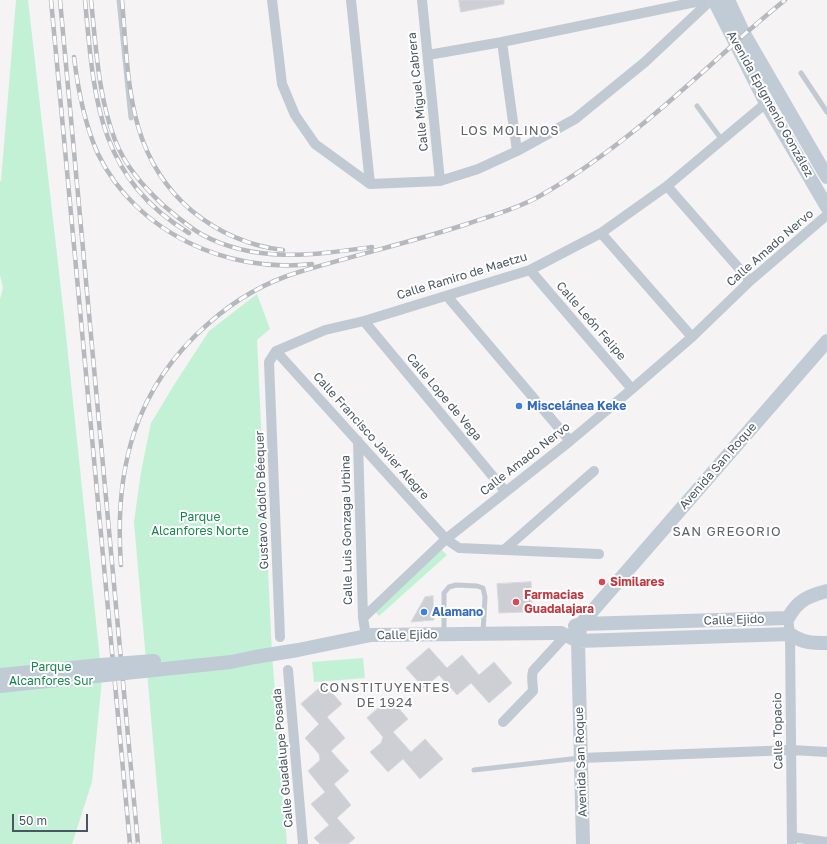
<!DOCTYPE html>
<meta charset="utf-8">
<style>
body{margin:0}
#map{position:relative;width:827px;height:844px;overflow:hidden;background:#f5f3f3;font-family:"Golos Text",sans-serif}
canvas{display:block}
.scale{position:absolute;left:12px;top:814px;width:76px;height:18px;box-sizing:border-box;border:2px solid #4a5661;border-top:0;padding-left:5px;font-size:12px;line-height:14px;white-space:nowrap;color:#4a5661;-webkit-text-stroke:3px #fff;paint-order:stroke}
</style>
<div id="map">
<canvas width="827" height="844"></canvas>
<div class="scale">50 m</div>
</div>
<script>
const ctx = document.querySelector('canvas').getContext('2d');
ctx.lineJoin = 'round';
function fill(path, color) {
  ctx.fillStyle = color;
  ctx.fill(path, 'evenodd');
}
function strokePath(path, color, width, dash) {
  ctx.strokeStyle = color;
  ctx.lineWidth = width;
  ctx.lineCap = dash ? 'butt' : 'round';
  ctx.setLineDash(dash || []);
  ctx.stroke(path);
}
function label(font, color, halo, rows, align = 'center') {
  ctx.font = font + ' "Golos Text",sans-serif';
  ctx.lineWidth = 4;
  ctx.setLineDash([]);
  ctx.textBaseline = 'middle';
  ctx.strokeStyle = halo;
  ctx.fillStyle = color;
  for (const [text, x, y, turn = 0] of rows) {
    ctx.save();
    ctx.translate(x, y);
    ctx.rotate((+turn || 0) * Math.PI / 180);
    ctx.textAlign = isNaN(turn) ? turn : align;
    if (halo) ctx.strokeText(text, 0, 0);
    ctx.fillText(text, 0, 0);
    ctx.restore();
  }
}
fill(new Path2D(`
 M16,0H28L64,316L102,679L92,782L72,844H0V299L3,288L0,275V181H1Z
 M257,294L270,329L257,340L272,654L287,844H162L134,522L141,472L151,423L174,385L209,331Z
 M440,548L447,555L379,616L374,610Z
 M363,658L365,678L314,682L312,662Z`), '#c3f1d5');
const building = new Path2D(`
 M459,0H504V4L461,12Z
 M531,582L532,606L525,612L499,613L497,584Z
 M433,596L434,620L411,622L425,597Z
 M429,648L447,668L462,655L479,675L494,662L512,683L489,703L471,683L457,695L439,675L424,688L406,668Z
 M324,684L342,704L327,717L345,738L331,751L349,771L334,784L351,805L337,818L355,838L348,844H320L314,838L329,825L311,804L325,792L308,771L320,760L319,754L305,738L319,724L301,704Z
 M390,698L408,719L393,732L411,752L425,739L443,759L420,779L403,759L388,772L370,752L381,743L383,737L367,718Z`);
fill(building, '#cdcfd5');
strokePath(building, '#d7d9de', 1);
strokePath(new Path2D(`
 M119,0L131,118
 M801,73L827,112
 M697,106L722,140
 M444,633V593L449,587L456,585L477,586L483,588L485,597L483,633
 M474,770L580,758`), '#c1cad2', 5);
strokePath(new Path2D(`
 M272,0L282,84L295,115L315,144L370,184L440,181L478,169L517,151L575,119L645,62L711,0
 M351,0L370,184
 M422,0L440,181
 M502,42L517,151
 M428,55L502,42L705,0
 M667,186L750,281
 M601,233L692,337
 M530,270L632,389
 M447,296L570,441
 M364,321L505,491
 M276,351L446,539L459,548L599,554
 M358,441L363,618L366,636
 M504,550L594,471
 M363,618L446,539L570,441L632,389L692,337L750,281L827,215
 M788,618L790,634L792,844
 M280,637L269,362L276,351L325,330L364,321L530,270L601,233L667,186L766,103
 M288,670L303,844
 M503,722L533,691C533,684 531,678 533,671L566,635
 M581,758L792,750L827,752
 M792,837L827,842`), '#c1cad2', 10);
strokePath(new Path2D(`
 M714,0L766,103L827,207
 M728,0L744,34L827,177
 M575,626L581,624L788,618C798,600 808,596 827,591
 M255,657L298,650L371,635L553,633H561L578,641L790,634C803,643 811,643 827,643
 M583,844L578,641L581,624L827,341`), '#c1cbd6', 14);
const rail = new Path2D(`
 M51,0L130,844
 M60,0L138,844
 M85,0C94,97 97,177 189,233
 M91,0C96,46 98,96 115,140C125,166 143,186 163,205C175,215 187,226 201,234C255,264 315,255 372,247
 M122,0C129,79 126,155 192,211C219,233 249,246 283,250
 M74,57C78,90 84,123 98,154C136,232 227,274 312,264
 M121,565C114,469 134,388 209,323C235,300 266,282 299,272C355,255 412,242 467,224C491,216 516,209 538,197C611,156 673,99 735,43C751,28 768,14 785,0`);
strokePath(rail, '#b5b8bd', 4.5);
strokePath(rail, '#fff', 3, [9]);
strokePath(new Path2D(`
 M0,675L101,665L154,661
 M0,686L231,662L255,657`), '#c1cbd6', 14);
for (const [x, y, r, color] of [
 [519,406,4,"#3f7fe0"],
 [602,582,4,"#e0444e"],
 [516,602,4,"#e0444e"],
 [424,612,4,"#3f7fe0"]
]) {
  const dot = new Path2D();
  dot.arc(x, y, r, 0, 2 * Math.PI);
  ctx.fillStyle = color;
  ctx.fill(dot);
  strokePath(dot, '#fff', 1.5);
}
label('12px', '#4a5661', '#fff', [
 ["Calle Miguel Cabrera",418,92,-96],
 ["Avenida Epigmenio González",770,104,61],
 ["Calle Amado Nervo",770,248,-41],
 ["Calle Ramiro de Maetzu",462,276,-17],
 ["Calle León Felipe",591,321,49],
 ["Calle Lope de Vega",444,397,50],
 ["Calle Francisco Javier Alegre",371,436,48],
 ["Calle Amado Nervo",525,459,-38],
 ["Avenida San Roque",718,466,-49],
 ["Gustavo Adolfo Béequer",262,500,-92],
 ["Calle Luis Gonzaga Urbina",347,530,-91],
 ["Calle Ejido",734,620,-2],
 ["Calle Ejido",407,635,-1],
 ["Calle Topacio",778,731,-91],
 ["Calle Guadalupe Posada",283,758,-95],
 ["Avenida San Roque",581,762,-92]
]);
label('bold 12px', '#366cbe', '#fff', [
 ["Miscelánea Keke",527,406],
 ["Alamano",432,612]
], 'left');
label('12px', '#17864f', '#fff', [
 ["Parque",200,517],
 ["Alcanfores Norte",200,531],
 ["Parque",51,667],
 ["Alcanfores Sur",51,681]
]);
label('bold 12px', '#be3a42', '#fff', [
 ["Similares",610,582],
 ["Farmacias",524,595],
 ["Guadalajara",524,609]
], 'left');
ctx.letterSpacing = '1px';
label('13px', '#5f6368', '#fff', [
 ["LOS MOLINOS",510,131],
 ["SAN GREGORIO",727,532],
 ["CONSTITUYENTES",385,688],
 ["DE 1924",385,703]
]);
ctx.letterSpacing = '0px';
</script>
